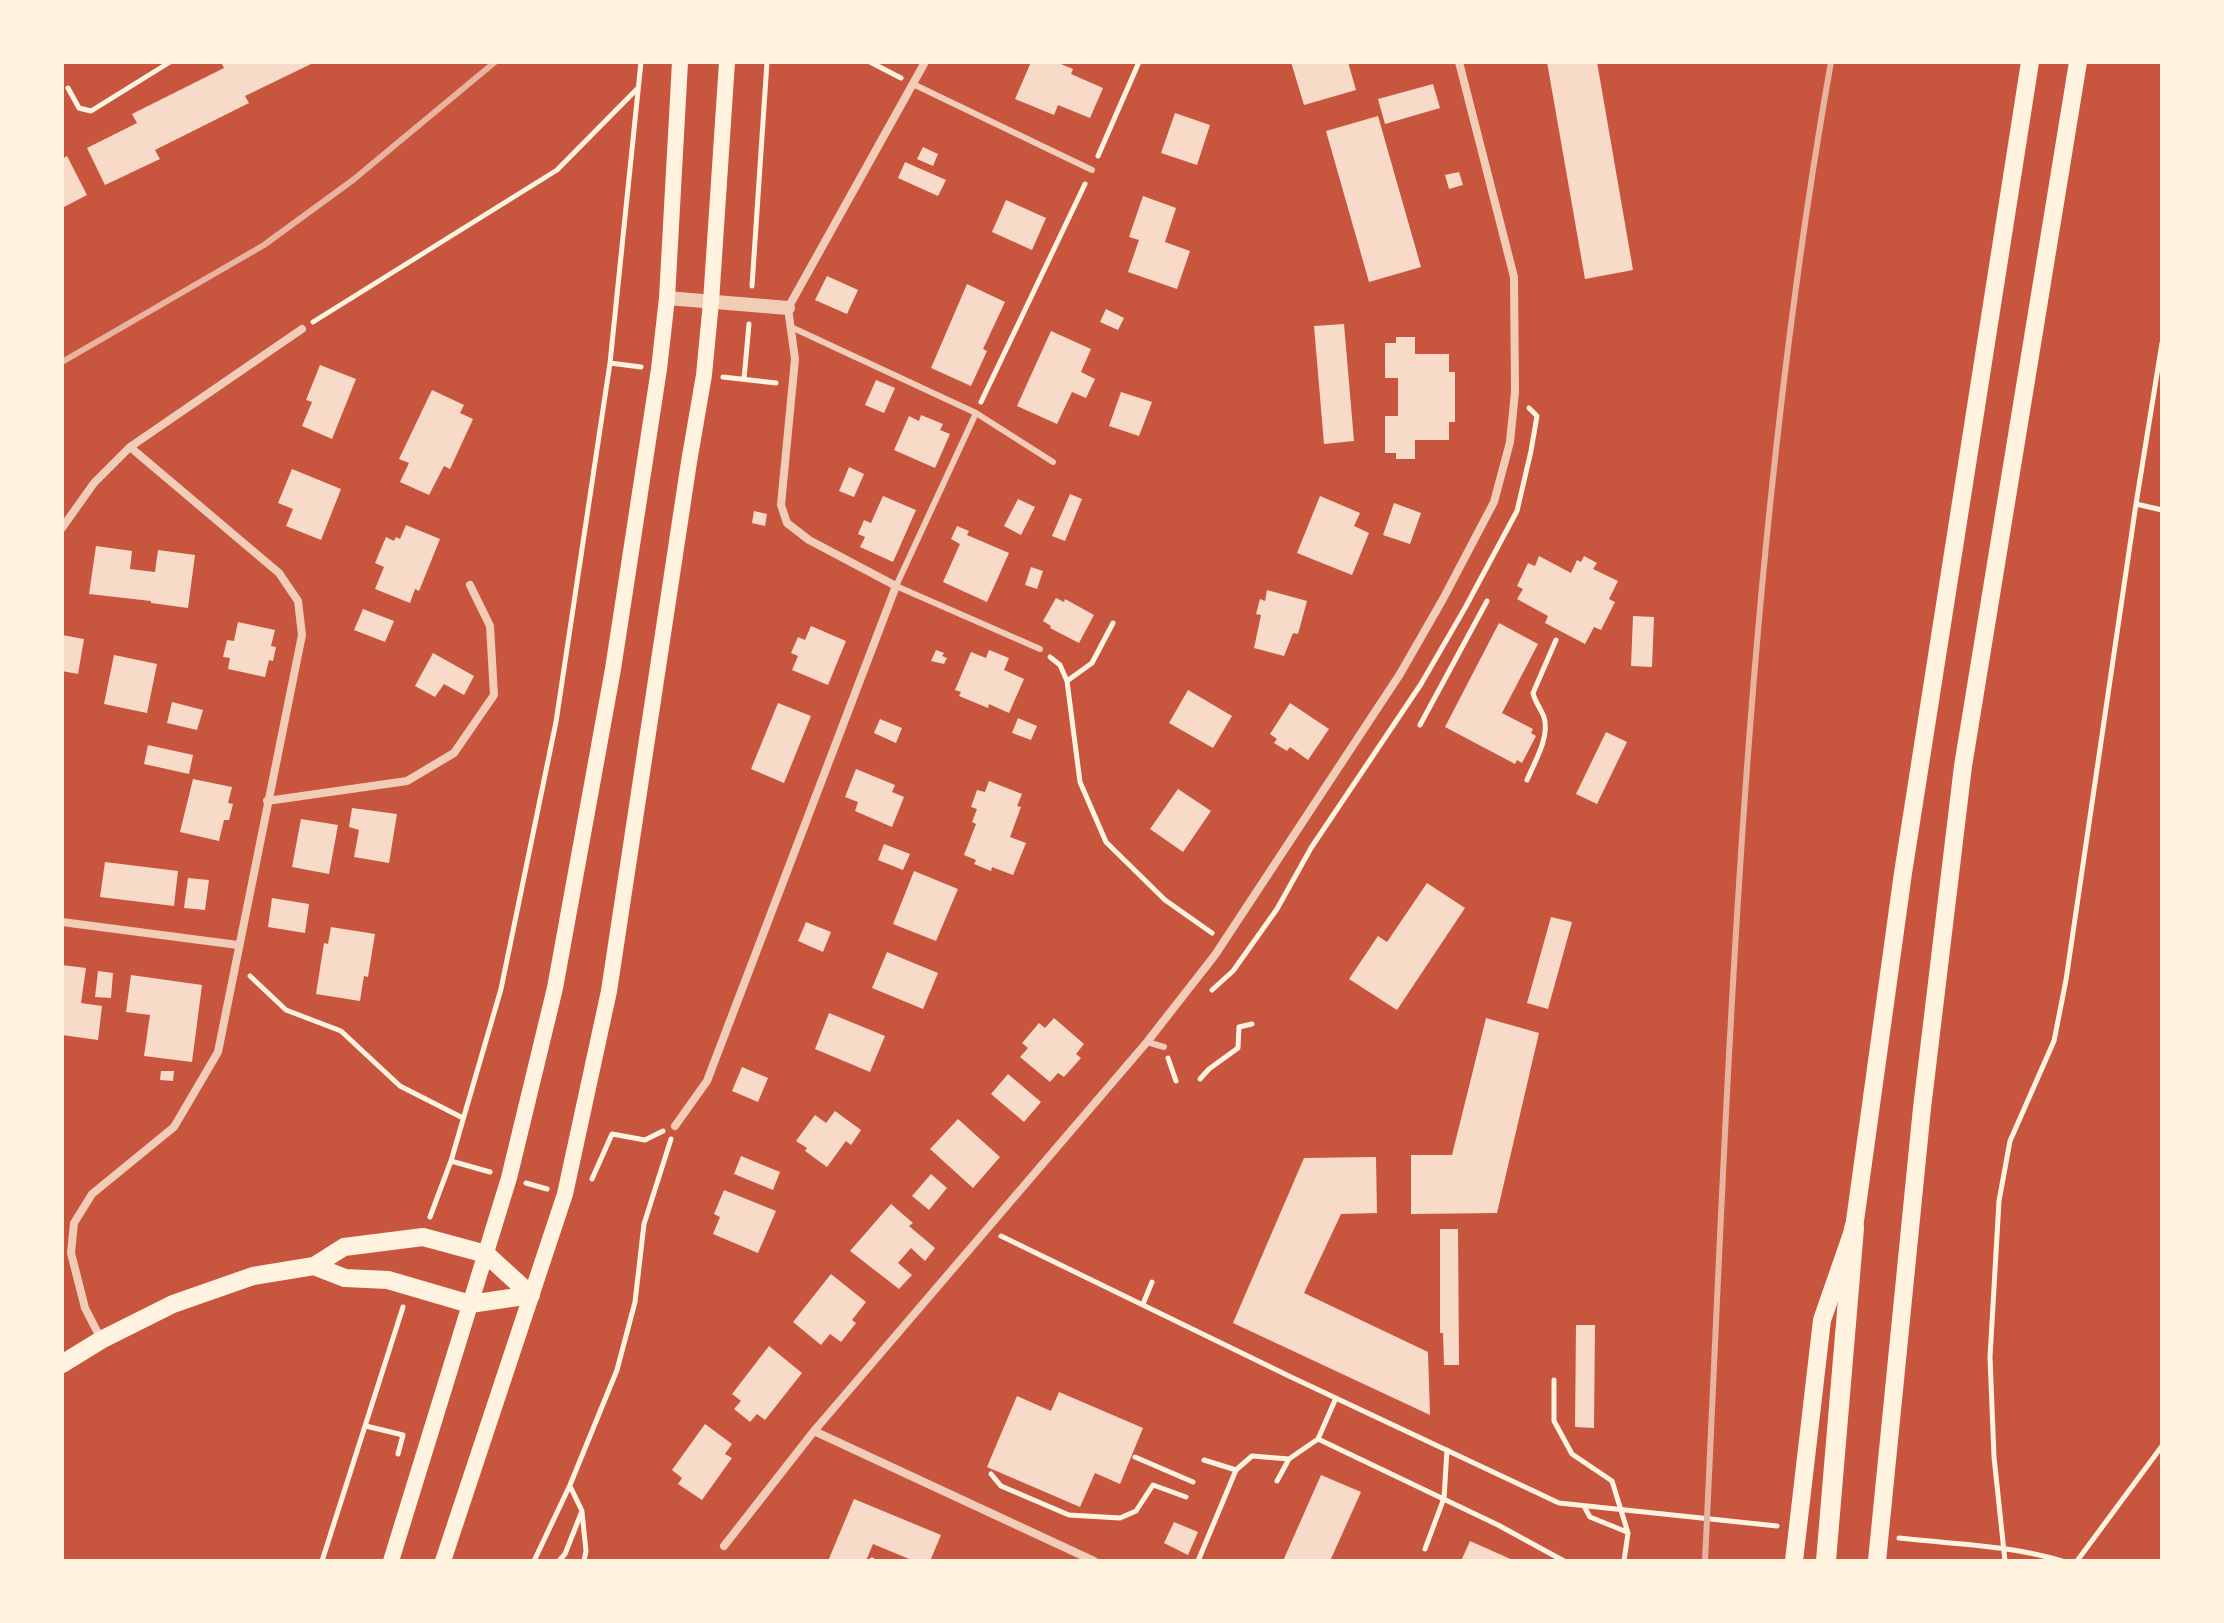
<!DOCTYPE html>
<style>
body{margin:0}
#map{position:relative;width:2224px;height:1623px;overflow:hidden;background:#c8553d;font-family:Signika,sans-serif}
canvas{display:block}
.frame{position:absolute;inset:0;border:64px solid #fff3e0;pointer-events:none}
</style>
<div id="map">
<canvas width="2224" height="1623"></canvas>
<div class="frame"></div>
</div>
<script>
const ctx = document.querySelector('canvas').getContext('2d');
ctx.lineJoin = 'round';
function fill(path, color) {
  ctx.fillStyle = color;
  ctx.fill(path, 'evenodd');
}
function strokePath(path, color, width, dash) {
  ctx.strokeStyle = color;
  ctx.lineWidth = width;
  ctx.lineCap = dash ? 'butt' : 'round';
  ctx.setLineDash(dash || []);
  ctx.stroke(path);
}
fill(new Path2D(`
 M221,62H310L311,64L245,96L249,103L155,150L160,159L105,185L87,148L137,123L132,114L224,68Z
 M1031,62H1056L1073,69L1071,74L1103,88L1090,118L1058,105L1054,115L1015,99Z
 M1291,62H1348L1356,90L1304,105Z
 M1547,62H1597L1633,270L1585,279Z
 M1433,84L1440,108L1385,124L1378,99Z
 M1175,113L1210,125L1197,165L1161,153Z
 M1378,116L1421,267L1369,282L1326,131Z
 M923,147L938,154L933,166L917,159Z
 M67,156L87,195L62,208V159Z
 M905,162L946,180L938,196L898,178Z
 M1459,172L1463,185L1449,189L1445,175Z
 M1143,196L1176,208L1165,242L1190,251L1177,289L1128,272L1139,240L1129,237Z
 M1006,200L1046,218L1032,250L992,232Z
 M827,276L858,290L847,314L815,300Z
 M967,284L1005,302L983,349L987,351L971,386L931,368Z
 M1106,309L1124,318L1118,330L1100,322Z
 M1344,324L1354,441L1324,444L1314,326Z
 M1051,331L1091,349L1081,372L1095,379L1086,398L1072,392L1057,424L1017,406Z
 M1396,337H1415V354H1449V372H1455V422H1449V440H1415V459H1396V453H1385V416H1398V378H1385V343H1396Z
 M320,365L356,379L332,439L302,426L312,402L306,400Z
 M876,380L895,388L884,413L865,405Z
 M432,390L464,405L460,413L473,419L450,469L444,466L429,495L400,482L409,463L399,459Z
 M1121,392L1152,402L1139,436L1109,426Z
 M921,415L943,424L940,430L950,434L935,468L894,450L909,416L919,421Z
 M849,467L864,474L854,497L839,491Z
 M292,469L341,489L321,540L286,526L293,509L278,503Z
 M1070,494L1082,499L1065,541L1052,536Z
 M883,496L916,510L893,562L860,547L865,537L858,534L864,520L871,523Z
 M1320,496L1360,513L1354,526L1369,533L1352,575L1297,553Z
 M1018,499L1035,507L1021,535L1004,526Z
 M1394,503L1421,513L1410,544L1383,535Z
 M754,511L767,514L765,526L752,523Z
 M406,525L440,539L419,591L415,589L410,603L375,589L384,567L375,563L386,537L394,541L396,537L400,539Z
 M957,526L969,531L967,535L1009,553L987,602L943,582L960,544L951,539Z
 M96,546L132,551L130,569L155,572L158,550L195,555L188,608L151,603V601L89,594Z
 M1539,556L1571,573L1577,560L1581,562L1584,556L1597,563L1593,569L1618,581L1609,599L1615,602L1601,630L1594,627L1585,644L1545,623L1548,616L1517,599L1523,589L1517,586L1528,563L1535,566Z
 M1031,567L1043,571L1037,589L1025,585Z
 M1267,590L1307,601L1298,634L1293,633L1284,656L1254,648L1261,615L1256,614L1260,599L1265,601Z
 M1056,598L1064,602L1065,599L1094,615L1079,643L1050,628L1051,626L1043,621Z
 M363,609L394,621L385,642L354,630Z
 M1633,616L1654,617L1652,667L1631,666Z
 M238,622L275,630L271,646L276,647L273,661L269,660L265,677L228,669L230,658L223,657L227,640L234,641Z
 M1499,623L1538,644L1502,713L1533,729L1531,733L1536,736L1522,763L1517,760L1515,764L1445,727Z
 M811,626L846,641L828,685L792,670L798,656L791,653L798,637L805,640Z
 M62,635L84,639L78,674L62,671Z
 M936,650L944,653L942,656L947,658L944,664L931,661Z
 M989,650L1009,658L1004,670L1024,679L1009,713L989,704L988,708L959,696L961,692L955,690L971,652L986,658Z
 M433,653L474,676L464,695L444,684L435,697L415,686Z
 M114,655L157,664L147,713L104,704Z
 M1188,690L1232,716L1213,748L1169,723Z
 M172,702L203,710L197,730L167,723Z
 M778,703L811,716L784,783L751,769Z
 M1290,703L1329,729L1308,760L1290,747L1287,751L1274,743L1277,739L1270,734Z
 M1018,718L1037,726L1031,740L1012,733Z
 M880,719L902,728L896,743L874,733Z
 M1606,732L1627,742L1597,804L1576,794Z
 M148,745L193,755L189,774L144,764Z
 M856,769L895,785L892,792L904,797L892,827L855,811L858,802L845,797Z
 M193,779L232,787L228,803L233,804L229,820H224L219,841L180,832Z
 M989,781L1022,794L1017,806L1021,807L1010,837L1026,843L1013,875L992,867L991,871L974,864L976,860L964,855L976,824L972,822L977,809L971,807L977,790L985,792Z
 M1178,789L1211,811L1183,852L1150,829Z
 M352,808L397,814L389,863L354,857L359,830L349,827Z
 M301,819L338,825L329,874L292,867Z
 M884,844L910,854L903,870L878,860Z
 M105,862L178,871L174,906L100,897Z
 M914,871L958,889L936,941L893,924Z
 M188,878L209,880L205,910L184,908Z
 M1427,883L1465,908L1397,1010L1349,979L1378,936L1387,942Z
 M272,898L309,904L305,933L268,927Z
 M1551,917L1572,922L1548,1009L1527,1003Z
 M806,922L831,932L823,952L798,941Z
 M331,927L375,934L368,977L364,976L360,1001L316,994L324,943L328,944Z
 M887,952L938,973L923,1009L872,988Z
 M62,965L86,968L81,1003L102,1006L98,1040L62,1035Z
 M98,971L113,973L111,998L95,997Z
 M131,975L202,985L192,1062L144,1056L150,1015L126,1012Z
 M829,1013L885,1036L870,1072L815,1049Z
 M1054,1018L1084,1044L1076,1054L1081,1058L1064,1077L1058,1073L1050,1082L1020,1057L1028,1048L1022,1043L1039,1023L1045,1028Z
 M1486,1018L1539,1033L1497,1213L1411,1214V1155H1452Z
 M742,1067L768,1078L758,1102L732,1091Z
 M161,1071H174L173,1081L160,1080Z
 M1008,1074L1041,1102L1024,1122L991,1094Z
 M835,1111L861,1130L851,1145L846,1141L827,1167L805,1151L807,1148L796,1141L815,1115L826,1123Z
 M958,1119L1000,1157L973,1188L930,1149Z
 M741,1156L780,1172L773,1190L734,1174Z
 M1376,1157L1377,1213L1341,1214L1304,1293L1428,1352L1430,1415L1233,1323L1304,1158Z
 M931,1174L947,1188L929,1210L912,1196Z
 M724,1190L776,1211L758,1253L713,1234L720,1217L714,1214Z
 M891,1204L913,1223L909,1226L935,1248L925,1261L911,1248L898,1263L912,1275L899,1289L850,1251Z
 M1440,1229H1458L1459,1365H1444L1443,1333H1440Z
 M831,1274L866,1302L852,1320L856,1323L841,1342L830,1334L821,1345L793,1322Z
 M1576,1325H1595L1594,1428L1575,1427Z
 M769,1346L802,1373L765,1420L757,1414L750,1422L734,1409L741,1401L732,1394Z
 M1059,1392L1143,1428L1120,1484L1095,1473L1080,1507L987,1467L1017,1396L1051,1411Z
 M705,1424L732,1444L725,1454L732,1458L702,1500L678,1484L682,1478L672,1470Z
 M1321,1475L1361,1492L1330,1561H1283Z
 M854,1499L941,1535L930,1561H914L873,1544L866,1561H828Z
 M1174,1522L1198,1532L1188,1555L1164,1543Z
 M1470,1541L1515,1561H1461Z`), '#f7dbc8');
strokePath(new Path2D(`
 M870,62L901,78
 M68,88L79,108L91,111L170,62
 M1098,156L1139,62
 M752,286L767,62
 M313,322L557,170L637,89
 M610,363L641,367
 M723,377L776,383
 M744,379L749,324
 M981,402L1085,184
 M2136,504L2162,510
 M1050,657L1060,665L1067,681L1080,782L1106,842L1165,900L1212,933
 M1067,681L1092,663L1113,623
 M1420,725L1487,601
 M1527,780C1535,761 1550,737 1544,717C1541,709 1535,702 1533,693L1556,640
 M250,976L286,1010L341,1031L400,1086L463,1118
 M1212,990L1233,971L1277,909L1311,848L1421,684L1465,608L1517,511L1531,451L1537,416L1529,408
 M1168,1058L1176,1081
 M1200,1079L1209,1069L1238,1048L1239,1027L1252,1024
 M451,1161L490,1172
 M592,1179L612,1134L645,1140L663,1131
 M526,1183L547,1189
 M430,1217L451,1161L501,989L556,722L610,363L641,62
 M1001,1236L1291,1377L1559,1503L1777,1526
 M1143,1304L1152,1282
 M1554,1380V1421L1572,1454L1612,1481L1628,1533L1624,1561
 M366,1426L403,1435L398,1454
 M1318,1439L1498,1525L1564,1561
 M1135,1457L1193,1482
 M1204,1460L1236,1470
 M991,1474L1001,1486L1069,1515L1120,1518L1136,1511L1153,1485L1186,1497
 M1277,1481L1289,1459L1318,1439L1336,1398
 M1585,1508L1590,1517L1627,1532
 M582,1512L586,1551L584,1561
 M1899,1538C1953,1544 2009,1545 2062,1561
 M1425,1549L1444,1498L1447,1450
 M872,1560V1561
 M322,1561L403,1307
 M534,1561L570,1485L617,1370L635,1302L644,1224L671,1139
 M559,1561L565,1554L582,1511L570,1486
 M1198,1561L1236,1470L1252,1456L1289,1459
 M2005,1561L1994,1457L1990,1357L1999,1201L2010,1141L2054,1041L2066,980L2136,504L2162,343
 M2077,1561L2162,1446`), '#fff3e0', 5);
strokePath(new Path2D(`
 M913,84L1092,170
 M791,327L976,413L1053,462
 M976,413L896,586L1040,649
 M1147,1042L1164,1047`), '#f1ccb7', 6);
strokePath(new Path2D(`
 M62,528L94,483L130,447L302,329
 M267,801L407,781L454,753L494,695L490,626L470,585
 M62,922L238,945
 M675,1126L707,1081L896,586L809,540L787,523L781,505L795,359L788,308L925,62
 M101,1339L85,1308L71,1253L74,1223L92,1194L174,1127L218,1052L302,635L298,601L279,573L130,447
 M814,1431L1094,1561
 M724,1546L814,1431L1147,1042L1215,955L1400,674L1443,599L1494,502L1510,442L1515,392L1514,277L1459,62`), '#f1ccb7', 8);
strokePath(new Path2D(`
 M667,298L788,308`), '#f1ccb7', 14);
strokePath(new Path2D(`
 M391,1561L509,1178L555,988L613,669L659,369L667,298L680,62
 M443,1561L565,1194L609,991L689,462L704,375L711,302L727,62`), '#fff3e0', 16);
strokePath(new Path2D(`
 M314,1266L345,1278L388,1280L470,1304L531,1295
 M62,1364L101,1340L173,1304L253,1276L314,1266L344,1247L423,1237L486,1254L531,1295
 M1794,1561L1822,1320L1854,1228L1903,873L2030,62
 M1877,1561L1922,1108L1963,766L2078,62`), '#fff3e0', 18);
strokePath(new Path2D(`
 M1826,1561L1854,1228`), '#fff3e0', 20);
strokePath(new Path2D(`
 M62,362L264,245L353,180L495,62
 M1705,1561C1729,1059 1743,558 1831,62`), '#e9b49f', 6);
</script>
